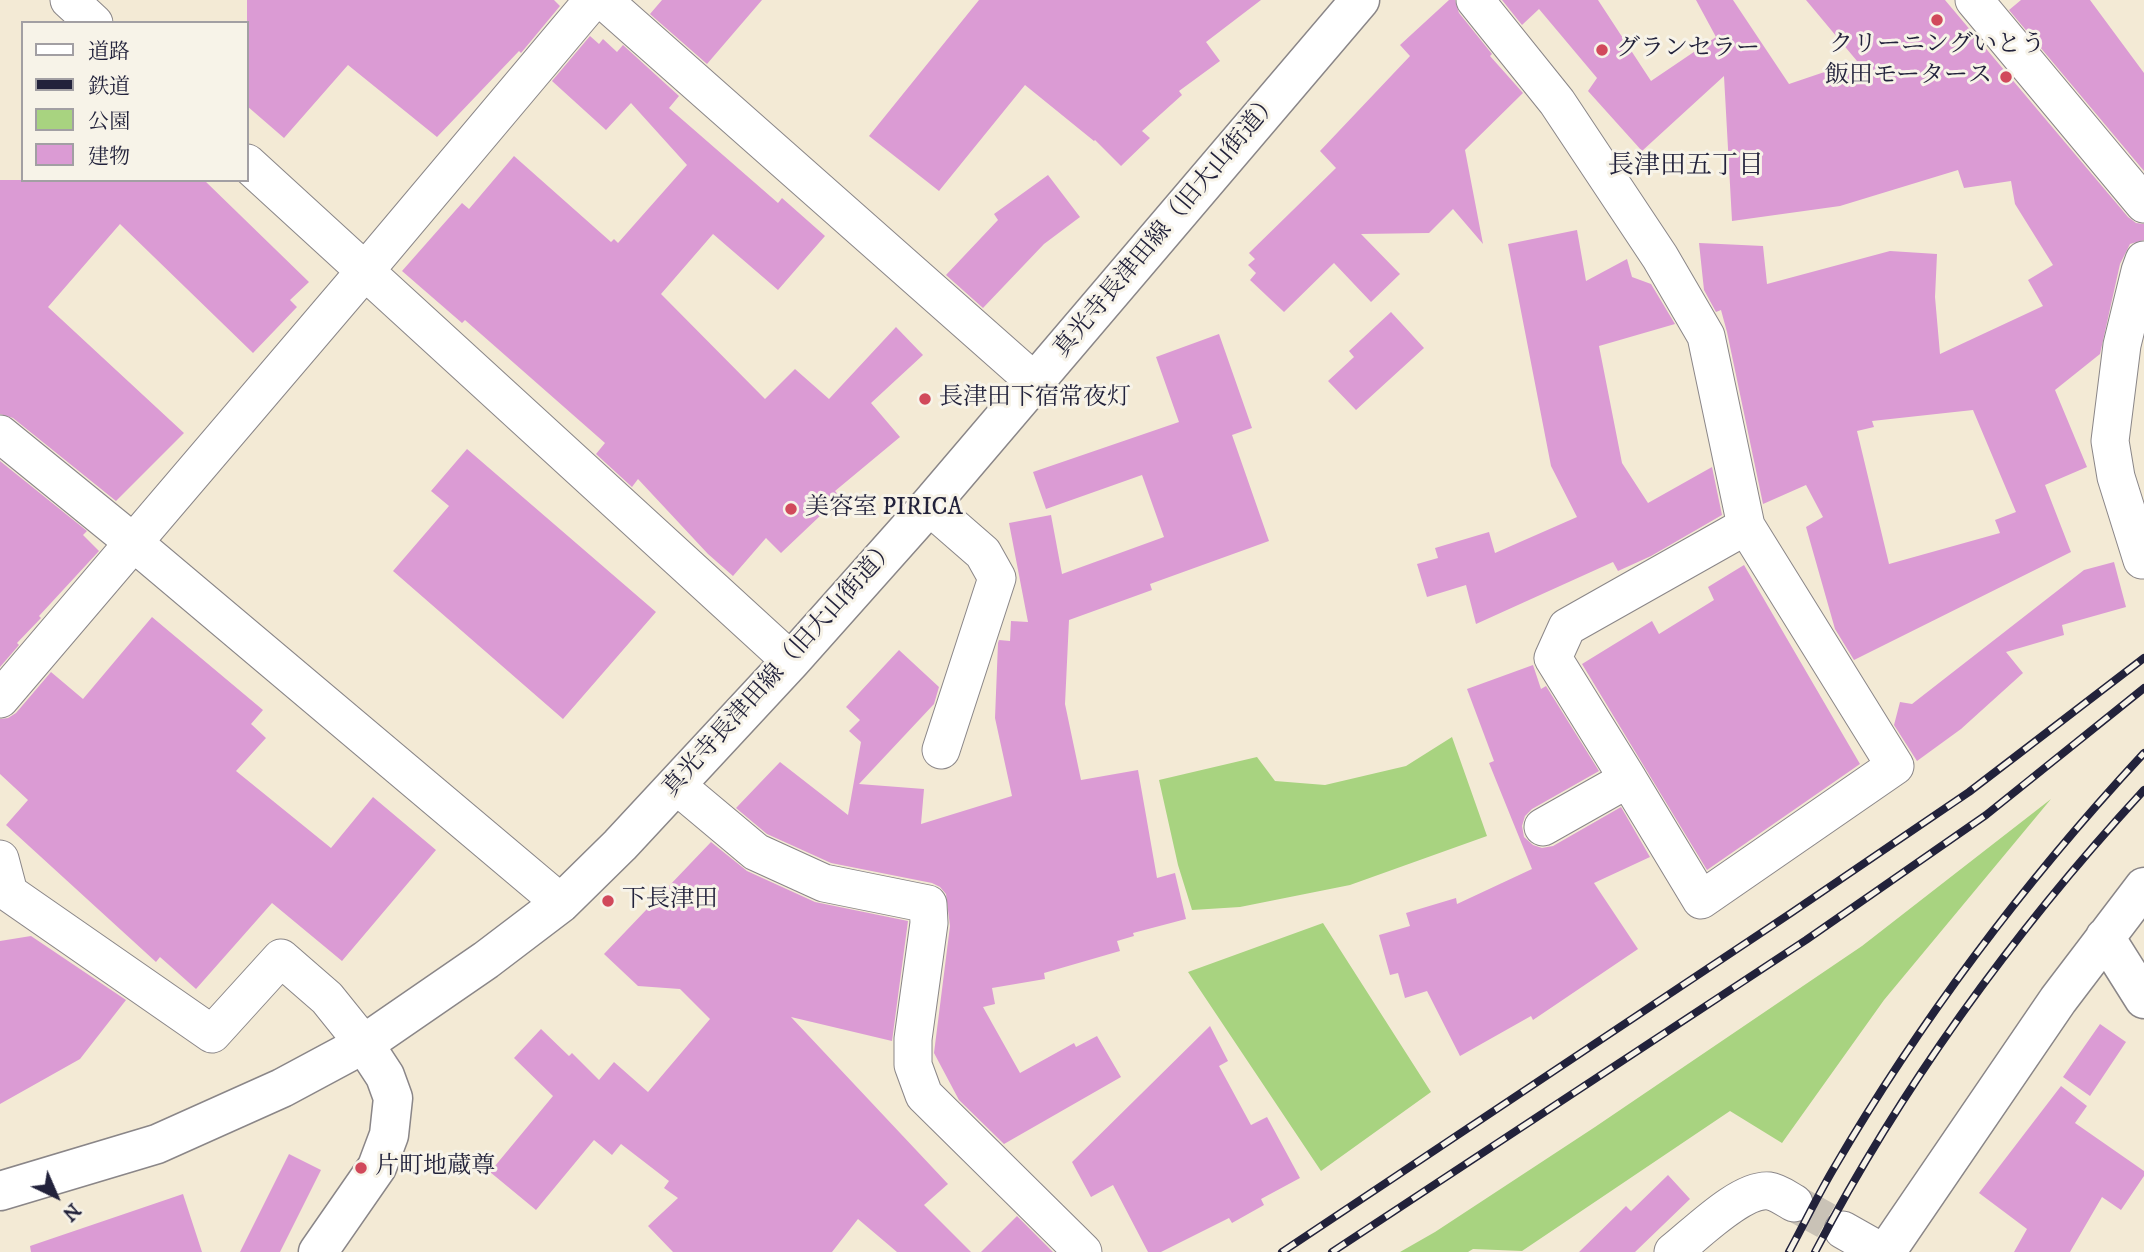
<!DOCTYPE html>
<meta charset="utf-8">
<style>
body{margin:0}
#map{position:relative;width:2144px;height:1252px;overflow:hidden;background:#f3ead5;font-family:"IM FELL DW Pica","Noto Serif JP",serif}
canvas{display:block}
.legend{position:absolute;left:21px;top:21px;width:228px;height:161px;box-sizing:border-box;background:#f7f3e8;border:2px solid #a29fa3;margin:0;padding:9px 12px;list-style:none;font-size:21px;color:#22223b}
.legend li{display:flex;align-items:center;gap:14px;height:35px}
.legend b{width:35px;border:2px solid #a29fa3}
.north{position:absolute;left:21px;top:1161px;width:70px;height:70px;-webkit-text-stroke:5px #f7f3e8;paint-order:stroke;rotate:136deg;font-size:19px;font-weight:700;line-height:28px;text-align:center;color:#22223b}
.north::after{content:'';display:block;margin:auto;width:24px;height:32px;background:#22223b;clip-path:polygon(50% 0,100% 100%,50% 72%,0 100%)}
</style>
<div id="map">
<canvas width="2144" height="1252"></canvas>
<ul class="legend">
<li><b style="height:9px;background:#fff"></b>道路</li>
<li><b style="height:9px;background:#22223b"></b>鉄道</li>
<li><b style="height:19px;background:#a8d380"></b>公園</li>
<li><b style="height:19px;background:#db9bd4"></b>建物</li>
</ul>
<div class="north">N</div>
</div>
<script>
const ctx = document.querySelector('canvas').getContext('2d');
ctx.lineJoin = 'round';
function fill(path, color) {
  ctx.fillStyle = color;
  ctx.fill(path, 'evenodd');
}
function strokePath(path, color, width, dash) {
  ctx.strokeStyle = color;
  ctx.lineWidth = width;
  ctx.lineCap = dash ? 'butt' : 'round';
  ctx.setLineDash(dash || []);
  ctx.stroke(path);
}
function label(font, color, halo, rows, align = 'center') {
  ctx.font = font + ' "IM FELL DW Pica","Noto Serif JP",serif';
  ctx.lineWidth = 6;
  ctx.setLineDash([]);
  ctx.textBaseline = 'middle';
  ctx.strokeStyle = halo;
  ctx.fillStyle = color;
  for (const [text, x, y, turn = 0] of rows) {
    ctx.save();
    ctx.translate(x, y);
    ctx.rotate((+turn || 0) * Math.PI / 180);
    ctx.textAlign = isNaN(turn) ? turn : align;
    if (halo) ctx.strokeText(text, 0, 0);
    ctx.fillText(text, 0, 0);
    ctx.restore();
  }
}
fill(new Path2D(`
 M1452,737L1487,836L1350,885L1240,907L1192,910L1178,865L1159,780L1257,757L1275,781L1325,785L1406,766Z
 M2051,799L1884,1000L1782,1143L1730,1111L1522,1251L1473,1249L1468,1252H1400L1435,1232L1595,1127L1862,946Z
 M1323,923L1431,1092L1321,1171L1188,972Z`), '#a8d380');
fill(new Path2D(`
 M247,0H554L560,6L521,53L519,51L437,137L348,65L284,138L247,106Z
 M662,0H762L707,64L650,14Z
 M979,0H1261L1206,42L1220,61L1179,91L1182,95L1142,131L1150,138L1121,166L1095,140L1094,141L1025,85L939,191L869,136Z
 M1449,0H1455L1459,13L1492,54L1490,56L1523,93L1465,150L1483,244L1453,209L1429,233L1361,234L1400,274L1371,302L1334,263L1284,312L1250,280L1256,273L1248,265L1255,259L1249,253L1336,168L1320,151L1410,56L1400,45Z
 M1502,0H1598L1651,81L1716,37L1696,0H1733L1789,84L1857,61L1806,0H1945L2128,217L2136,223L2144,224V240L2130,244L2120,264L2100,354L2055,390L2087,467L2045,485L2071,552L1854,660L1835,629L1806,527L1823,517L1806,485L1763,504L1727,332L1721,310L1716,312L1704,290L1699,243L1763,246L1767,284L1890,251L1937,254L1935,297L1940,354L2043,306L2028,280L2053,265L2015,204L2011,181L1964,188L1958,170L1840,206L1732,221L1724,76L1642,151L1588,91L1597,78L1539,9L1522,25ZM1973,410L2016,512L1995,520L2000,533L1889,564L1857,431L1874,427L1872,421Z
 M2021,0H2090L2144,73V171L2009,10Z
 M590,36L599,44L603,39L617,52L623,45L679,96L669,108L778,203L782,198L825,236L778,290L713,234L661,294L765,399L795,369L829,399L896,327L923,355L871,403L900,437L835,491L840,497L781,553L766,538L733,576L708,554L638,479L632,487L596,454L605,443L465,320L462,323L402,271L462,203L469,209L514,156L611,242L614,239L618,243L687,165L631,103L606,130L552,81Z
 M1048,175L1080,217L1044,244L983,308L946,275L998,220L994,214Z
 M0,180H204L309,282L290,300L297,307L253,353L120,224L48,307L184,433L116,501L13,418L0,414Z
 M1577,230L1586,281L1627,259L1632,277L1651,284L1675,324L1599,346L1622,463L1648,503L1712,467L1722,515L1651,556L1618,571L1613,562L1476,624L1466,585L1427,597L1417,564L1438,558L1435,548L1489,532L1495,553L1577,517L1551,466L1508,244Z
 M1391,312L1424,348L1356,410L1328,381L1354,357L1349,351Z
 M1219,334L1252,428L1232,435L1269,541L1150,584L1152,590L1069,620L1065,704L1081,780L1138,770L1157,878L1175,873L1186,919L1133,933L1134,936L1117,941L1120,951L1044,973L1045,979L992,988L995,1004L983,1007L1020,1073L1074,1043L1076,1047L1097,1036L1121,1077L1004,1144L959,1100L934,1053L950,926L946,894L940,887L932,883L831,863L767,834L736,808L780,762L848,815L861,742L849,731L860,720L846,707L899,650L939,687L934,704L859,784L924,789L921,824L1012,796L995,718L998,643L999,640L1010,641L1011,621L1028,622L1009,523L1051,515L1062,574L1164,537L1142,475L1046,509L1033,472L1179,422L1156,357Z
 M467,449L656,612L563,719L393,571L449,506L431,491Z
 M0,461L87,531L83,535L99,551L39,616L41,618L17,643L19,645L0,667Z
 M2114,562L2126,607L2062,625L2064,635L2006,652L2023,673L1961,729L1917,761L1894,725L1900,702L1912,704L2084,570Z
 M1744,565L1860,764L1707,870L1582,664L1652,621L1659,634L1714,600L1708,587Z
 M152,617L263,710L251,724L266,738L236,771L331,848L373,797L436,850L342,961L272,903L196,989L160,957L156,962L6,825L28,800L0,774V719L8,718L16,713L51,672L83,699Z
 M1533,665L1541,689L1546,686L1599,771L1532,809L1525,816L1522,826L1524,837L1533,845L1542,848L1553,846L1621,807L1650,857L1594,883L1638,949L1533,1020L1531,1016L1460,1056L1427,991L1405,998L1398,973L1390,975L1379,935L1410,926L1406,913L1456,898L1457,904L1532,869L1489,763L1494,761L1467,689Z
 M711,842L747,871L815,902L908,921L892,1041L791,1017L948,1184L924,1205L971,1252H897L858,1219L832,1252H673L648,1226L678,1198L664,1188L669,1181L621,1144L612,1155L594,1140L536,1210L490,1172L553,1096L514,1058L541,1029L569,1056L572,1053L599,1080L614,1062L648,1092L710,1019L680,989L638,986L604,954Z
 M31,936L126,1000L80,1059L0,1104V941Z
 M2100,1024L2126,1042L2090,1096L2063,1077Z
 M1210,1026L1228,1061L1219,1066L1251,1125L1267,1117L1300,1178L1261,1199L1264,1205L1232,1223L1229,1218L1161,1252H1148L1113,1185L1091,1197L1072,1162Z
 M2061,1086L2087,1106L2075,1123L2144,1171V1176L2121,1210L2102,1197L2070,1252H2014L2027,1229L1979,1193Z
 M289,1154L321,1170L280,1252H240Z
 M1668,1175L1690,1199L1635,1252H1579L1626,1206L1631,1211Z
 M183,1194L202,1252H31L30,1246Z
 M1017,1216L1053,1252H981Z`), '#db9bd4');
strokePath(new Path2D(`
 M1794,1203L1843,1230`), '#c9c2b6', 37, [37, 18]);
const minor = new Path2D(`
 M69,0L94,23
 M603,0L1035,382
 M1475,0L1557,102L1660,257L1706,336L1746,526L1895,766L1701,900L1628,779
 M1974,0L2144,204
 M247,163L791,661
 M0,434L134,543L561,903
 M929,506L983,553L997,578L941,750
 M2142,560L2116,477L2110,441L2122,345L2140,271L2144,260
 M0,699L365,271L593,0
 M676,785L756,852L824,883L928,904L929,923L913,1039V1065L924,1095L1083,1252
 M1543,827L1628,779L1553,658L1567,627L1746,526
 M0,859L9,893L212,1034L281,958L327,998L364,1044
 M1843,1230L1882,1252
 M1673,1252C1695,1235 1741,1188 1769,1191C1777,1192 1787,1199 1794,1203`);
const tertiary = new Path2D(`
 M2105,937L2144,999
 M0,1191L157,1144L282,1088L364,1044
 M1886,1252L2058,1000L2144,887`);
const secondary = new Path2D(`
 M318,1252L377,1167L389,1135L393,1098L385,1076L364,1044L486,960L561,903L620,845L791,661L929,506L1360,0`);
strokePath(minor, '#8a8688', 39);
strokePath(tertiary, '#8a8688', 41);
strokePath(secondary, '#8a8688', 41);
strokePath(minor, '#fff', 37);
strokePath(tertiary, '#fff', 38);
strokePath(secondary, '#fff', 38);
const rail = new Path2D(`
 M1282,1252L1791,913L1969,792L2144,658
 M1332,1252L1806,940L1986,815L2144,688
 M1789,1252C1804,1224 1818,1195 1834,1168C1921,1019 2027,879 2144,753
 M1815,1252C1903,1084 2016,929 2144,790`);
strokePath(rail, '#22223b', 8);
strokePath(rail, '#f7f3e8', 5, [16]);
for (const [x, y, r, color] of [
 [1937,20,7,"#d1495b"],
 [1602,50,7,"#d1495b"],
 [2006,77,7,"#d1495b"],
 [925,399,7,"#d1495b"],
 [791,509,7,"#d1495b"],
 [608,901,7,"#d1495b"],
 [361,1168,7,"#d1495b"]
]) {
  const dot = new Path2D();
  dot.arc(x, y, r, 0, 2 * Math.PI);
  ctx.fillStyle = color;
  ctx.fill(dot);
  strokePath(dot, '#f7f3e8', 2.5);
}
label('24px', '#22223b', '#f7f3e8', [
 ["クリーニングいとう",1937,46,"center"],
 ["グランセラー",1616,50],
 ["飯田モータース",1992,77,"right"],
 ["長津田下宿常夜灯",939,399],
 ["美容室 PIRICA",805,509],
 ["下長津田",622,901],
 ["片町地蔵尊",375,1168]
], 'left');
label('24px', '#22223b', '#f7f3e8', [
 ["真光寺長津田線（旧大山街道）",1168,226,-50],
 ["真光寺長津田線（旧大山街道）",781,669,-48]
]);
label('26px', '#22223b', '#f7f3e8', [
 ["長津田五丁目",1686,168]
]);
</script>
